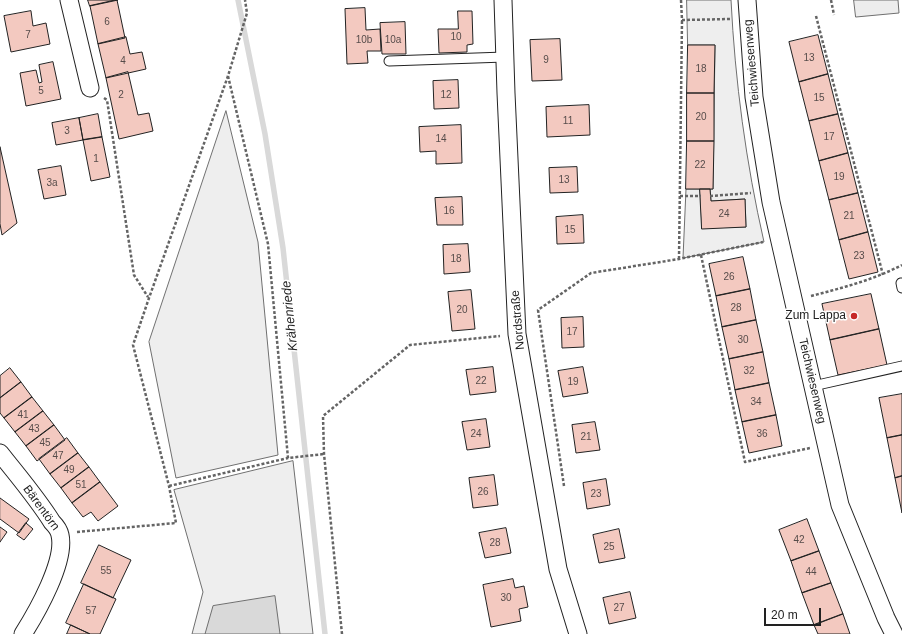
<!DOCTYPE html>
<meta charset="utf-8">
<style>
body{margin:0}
#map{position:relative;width:902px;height:634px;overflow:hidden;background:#fff;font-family:Arial,sans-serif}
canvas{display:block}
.scale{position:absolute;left:764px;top:608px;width:57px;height:18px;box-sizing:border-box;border:2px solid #222;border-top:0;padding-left:5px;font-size:12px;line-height:14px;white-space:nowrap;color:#222;-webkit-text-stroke:3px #fff;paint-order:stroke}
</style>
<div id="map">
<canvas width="902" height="634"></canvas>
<div class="scale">20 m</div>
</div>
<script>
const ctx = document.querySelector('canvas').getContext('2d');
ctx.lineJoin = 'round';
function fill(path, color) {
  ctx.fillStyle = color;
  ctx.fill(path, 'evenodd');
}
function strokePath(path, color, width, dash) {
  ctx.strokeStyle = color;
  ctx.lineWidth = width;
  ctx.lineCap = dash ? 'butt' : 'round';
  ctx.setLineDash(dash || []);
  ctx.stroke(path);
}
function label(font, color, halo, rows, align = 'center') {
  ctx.font = font + ' Arial,sans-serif';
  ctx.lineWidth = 3;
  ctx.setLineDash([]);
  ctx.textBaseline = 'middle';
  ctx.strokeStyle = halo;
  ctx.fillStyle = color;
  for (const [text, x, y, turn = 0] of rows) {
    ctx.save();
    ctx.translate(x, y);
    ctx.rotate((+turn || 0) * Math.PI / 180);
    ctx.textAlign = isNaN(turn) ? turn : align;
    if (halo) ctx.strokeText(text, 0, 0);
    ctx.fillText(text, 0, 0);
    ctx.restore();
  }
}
const green = new Path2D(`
 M687,0H731C735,81 746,163 764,242L683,258L686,189H700L702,228L746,227L745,199L711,201L710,189H713L715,45H688Z
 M226,111L258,242L278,455L176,478L149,342Z
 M293,461L313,634H192L203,592L174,490Z`);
fill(green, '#eee');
strokePath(green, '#6f6f6f', 1);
const parking = new Path2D(`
 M854,0H898L899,13L856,17Z`);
fill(parking, '#ededed');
strokePath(parking, '#6f6f6f', 1);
const water = new Path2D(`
 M275,596L280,634H205L213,606Z`);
fill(water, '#d9d9d9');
strokePath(water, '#6f6f6f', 1);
strokePath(new Path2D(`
 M238,0L265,134L283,248L325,634`), '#d9d9d9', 5.5);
const building = new Path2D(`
 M88,0H118L90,6Z
 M117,0L125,38L98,44L90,6Z
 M365,8L366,30L380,29L381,51H367L368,63L347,64L345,9Z
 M31,11L33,26L46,23L50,44L11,52L4,16Z
 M458,11H472L473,44L467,45V52L439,53L438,29H458Z
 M405,22L406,54H382L380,23Z
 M818,35L828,74L799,82L789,42Z
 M126,37L130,54L142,52L146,69L106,78L98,44Z
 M560,39L562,80L532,81L530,40Z
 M688,45H715L714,93H687Z
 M53,62L61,99L26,106L20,73L36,70L39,83L42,82L39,65Z
 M128,72L138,115L149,113L153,131L119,139L106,78Z
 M828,74L838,114L809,121L799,82Z
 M458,80L459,108L434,109L433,81Z
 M687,93H714V141H687Z
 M589,105L590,135L547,137L546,107Z
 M98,114L102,137L83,140L79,118Z
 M838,114L848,153L819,161L809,121Z
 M79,118L83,140L56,145L52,123Z
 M461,125L462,163L436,164V151L420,152L419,127Z
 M102,137L110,177L91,181L83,140Z
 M687,141H714L713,189H686Z
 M0,147L17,223L2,235L0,224Z
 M848,153L858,193L829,200L819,161Z
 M61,166L66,195L44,199L38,170Z
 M577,167L578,192L550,193L549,168Z
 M700,189H710L711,201L745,199L746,227L702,229Z
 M858,193L868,232L839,240L829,200Z
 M462,197L463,225H437L435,198Z
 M583,215L584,243L557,244L556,217Z
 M868,232L878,272L849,279L839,240Z
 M468,244L470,272L444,274L443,245Z
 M743,257L750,289L716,296L709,264Z
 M750,289L756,320L722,327L716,296Z
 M471,290L475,329L452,331L448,292Z
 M871,294L879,329L830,340L822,304Z
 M583,317L584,347L562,348L561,318Z
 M756,320L763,352L729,359L722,327Z
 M879,329L887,365L838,375L830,340Z
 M763,352L769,383L735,390L729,359Z
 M493,367L496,392L470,395L466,370Z
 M583,367L588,393L563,397L558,371Z
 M10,368L21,382L0,398V376Z
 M21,382L32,397L4,418L0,413V398Z
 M769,383L776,415L742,422L735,390Z
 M902,394V435L887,438L879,398Z
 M32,397L43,411L15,432L4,418Z
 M43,411L54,425L26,446L15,432Z
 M776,415L782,446L749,453L742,422Z
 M486,419L490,447L467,450L462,422Z
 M595,422L600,450L576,453L572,425Z
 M54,425L65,440L37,461L26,446Z
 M902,435V476L895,478L887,438Z
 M67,438L78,453L50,474L39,459Z
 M78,453L89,467L61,488L50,474Z
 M89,467L100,482L72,503L61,488Z
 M494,475L498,505L473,508L469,478Z
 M902,476V513L895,478Z
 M606,479L610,505L587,509L583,483Z
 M100,482L118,506L98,521L91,512L83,517L72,503Z
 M0,498L29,519L19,533L0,519Z
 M807,519L819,551L791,561L779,530Z
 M26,523L33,529L24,540L17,535Z
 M0,527L7,532L0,542Z
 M506,528L511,553L485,558L479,533Z
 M619,529L625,558L599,563L593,535Z
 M99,545L131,560L113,598L81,583Z
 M819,551L831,583L802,593L791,561Z
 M513,579L515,588L524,586L528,607L519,609L521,621L491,627L483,585Z
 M831,583L843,614L814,625L802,593Z
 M84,584L116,599L100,634H90L66,623Z
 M630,592L636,618L609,624L603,598Z
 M843,614L850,634H818L814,625Z
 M71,625L90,634H67Z`);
fill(building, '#f3c9c0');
strokePath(building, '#222', 1);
const lane = new Path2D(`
 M389,61L505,57
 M901,283L902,288
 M813,386L902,366`);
const street = new Path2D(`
 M69,0L90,88
 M503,0L506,93L517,334L558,569L578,634
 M747,0L754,97L771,202L840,505L886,618L894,634
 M0,453C18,476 37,498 52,522C55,525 59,530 60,535C66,561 37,612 23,634`);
strokePath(lane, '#222', 11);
strokePath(street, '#222', 19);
strokePath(new Path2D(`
 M681,0L682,20L731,19
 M831,0L834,15
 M816,16L883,275
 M228,76L268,244L288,458L324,454
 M104,98L107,100L134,275L148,297
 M680,196H701
 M710,196L751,193
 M701,255L745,462L810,448
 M679,259L682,20
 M811,296C842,288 873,280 902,265
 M169,486L288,458
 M564,486L538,310L591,273L679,259L763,242
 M77,532L176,523L169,486L133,345L149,298L228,76L247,13L245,0
 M342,634L324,454L323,416L410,345L500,336`), '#646464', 2.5, [3, 2]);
strokePath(lane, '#fff', 9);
strokePath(street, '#fff', 17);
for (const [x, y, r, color] of [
 [854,316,4,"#c62828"]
]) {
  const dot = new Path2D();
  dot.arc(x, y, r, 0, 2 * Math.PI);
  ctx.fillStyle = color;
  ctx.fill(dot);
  strokePath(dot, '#fff', 1.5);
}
label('10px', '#564c4a', null, [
 ["6",107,22],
 ["7",28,35],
 ["10",456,37],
 ["10b",364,40],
 ["10a",393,40],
 ["13",809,58],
 ["9",546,60],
 ["4",123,61],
 ["18",701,69],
 ["5",41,91],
 ["2",121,95],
 ["12",446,95],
 ["15",819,98],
 ["20",701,117],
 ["11",568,121],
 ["3",67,131],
 ["17",829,137],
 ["14",441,139],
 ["1",96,159],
 ["22",700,165],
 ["19",839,177],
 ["13",564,180],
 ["3a",52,183],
 ["16",449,211],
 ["24",724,214],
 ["21",849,216],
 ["15",570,230],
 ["23",859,256],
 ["18",456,259],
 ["26",729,277],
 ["28",736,308],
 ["20",462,310],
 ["17",572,332],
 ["30",743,340],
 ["32",749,371],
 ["22",481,381],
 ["19",573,382],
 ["34",756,402],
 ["41",23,415],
 ["43",34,429],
 ["24",476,434],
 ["36",762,434],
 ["21",586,437],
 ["45",45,443],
 ["47",58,456],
 ["49",69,470],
 ["51",81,485],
 ["26",483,492],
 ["23",596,494],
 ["42",799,540],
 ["28",495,543],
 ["25",609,547],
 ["55",106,571],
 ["44",811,572],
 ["30",506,598],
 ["27",619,608],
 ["57",91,611]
]);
label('12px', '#222', '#fff', [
 ["Teichwiesenweg",752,63,-95],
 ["Nordstraße",518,320,-95],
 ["Teichwiesenweg",812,381,77],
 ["Bärentörn",41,508,54]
]);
label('12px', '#222', '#fff', [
 ["Zum Lappa",846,316]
], 'right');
label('italic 13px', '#222', '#fff', [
 ["Krähenriede",290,316,-96]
]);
</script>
